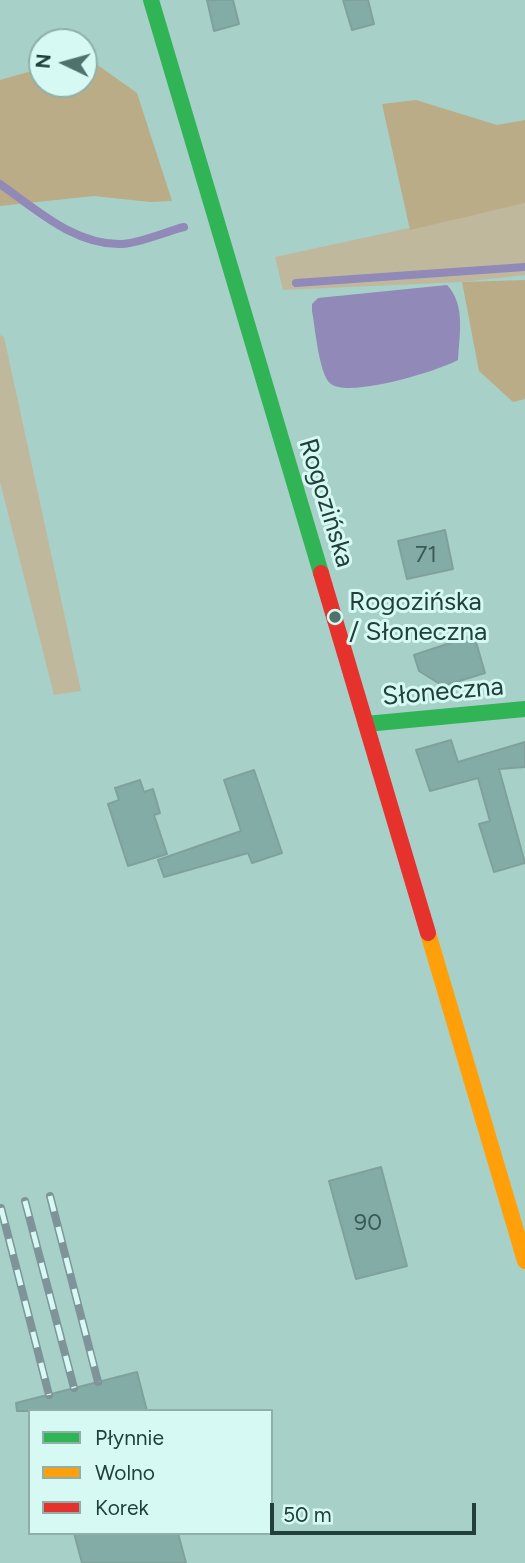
<!DOCTYPE html>
<meta charset="utf-8">
<style>
body{margin:0}
#map{position:relative;width:525px;height:1563px;overflow:hidden;background:#a7d0c9;font-family:Figtree,sans-serif}
canvas{display:block}
.legend{position:absolute;left:28px;top:1409px;width:245px;height:126px;box-sizing:border-box;background:#d6faf3;border:2px solid #8eb0a9;margin:0;padding:9px 12px;list-style:none;font-size:21px;color:#21403b}
.legend li{display:flex;align-items:center;gap:14px;height:35px}
.legend b{width:35px;border:2px solid #8eb0a9}
.north{position:absolute;left:28px;top:28px;width:70px;height:70px;box-sizing:border-box;background:#d6faf3;border:2px solid #8eb0a9;border-radius:50%;rotate:275deg;font-size:19px;font-weight:700;line-height:28px;text-align:center;color:#21403b}
.north::after{content:'';display:block;margin:auto;width:24px;height:32px;background:#50726d;clip-path:polygon(50% 0,100% 100%,50% 72%,0 100%)}
.scale{position:absolute;left:270px;top:1503px;width:206px;height:32px;box-sizing:border-box;border:4px solid #21403b;border-top:0;padding-left:9px;font-size:21px;line-height:24px;white-space:nowrap;color:#21403b;-webkit-text-stroke:5px #d6faf3;paint-order:stroke}
</style>
<div id="map">
<canvas width="525" height="1563"></canvas>
<ul class="legend">
<li><b style="height:9px;background:#30b455"></b>Płynnie</li>
<li><b style="height:9px;background:#ff9f0a"></b>Wolno</li>
<li><b style="height:9px;background:#e5322d"></b>Korek</li>
</ul>
<div class="north">N</div>
<div class="scale">50 m</div>
</div>
<script>
const ctx = document.querySelector('canvas').getContext('2d');
ctx.lineJoin = 'round';
function fill(path, color) {
  ctx.fillStyle = color;
  ctx.fill(path, 'evenodd');
}
function strokePath(path, color, width, dash) {
  ctx.strokeStyle = color;
  ctx.lineWidth = width;
  ctx.lineCap = dash ? 'butt' : 'round';
  ctx.setLineDash(dash || []);
  ctx.stroke(path);
}
function label(font, color, halo, rows, align = 'center') {
  ctx.font = font + ' Figtree,sans-serif';
  ctx.lineWidth = 6;
  ctx.setLineDash([]);
  ctx.textBaseline = 'middle';
  ctx.strokeStyle = halo;
  ctx.fillStyle = color;
  for (const [text, x, y, turn = 0] of rows) {
    ctx.save();
    ctx.translate(x, y);
    ctx.rotate((+turn || 0) * Math.PI / 180);
    ctx.textAlign = isNaN(turn) ? turn : align;
    if (halo) ctx.strokeText(text, 0, 0);
    ctx.fillText(text, 0, 0);
    ctx.restore();
  }
}
fill(new Path2D(`
 M525,203V275L462,282L283,290L275,257Z
 M0,335L4,337L81,691L54,695L0,482Z`), '#c0b89c');
fill(new Path2D(`
 M85,56L137,93L172,201L150,202L94,196L0,206V80L42,68V84H84Z
 M416,100L497,125L525,120V203L410,230L382,104Z
 M525,280V399L513,402L479,371L462,282Z`), '#bbac88');
fill(new Path2D(`
 M447,285C466,305 459,335 458,360C438,371 350,398 331,384C319,376 315,326 312,311V304L318,298Z`), '#9189b7');
strokePath(new Path2D(`
 M0,184C36,209 74,245 121,244C141,243 164,232 184,227
 M296,283L525,267`), '#9189b7', 8);
const building = new Path2D(`
 M207,0H233L239,24L214,31Z
 M343,0H368L374,24L352,30Z
 M445,530L453,569L407,579L398,541Z
 M474,635L485,673L443,686L419,671L414,655Z
 M451,740L458,762L525,742V767L499,769L525,863L494,872L479,824L490,821L478,778L430,791L416,750Z
 M254,770L282,853L252,863L248,853L164,877L158,860L241,831L224,780Z
 M140,780L144,792L153,789L160,813L154,815L167,854L128,866L108,804L119,800L115,788Z
 M381,1167L407,1266L356,1279L329,1181Z
 M137,1372L147,1411H17L16,1403Z
 M74,1533H178L186,1563H82Z`);
fill(building, '#83aca6');
strokePath(building, '#80a19b', 2);
strokePath(new Path2D(`
 M151,0L321,573
 M366,724L525,709`), '#30b455', 16);
strokePath(new Path2D(`
 M428,933L525,1261`), '#ff9f0a', 16);
strokePath(new Path2D(`
 M321,573L428,933`), '#e5322d', 16);
const rail = new Path2D(`
 M50,1196L98,1382
 M25,1201L74,1388
 M1,1208L49,1395`);
strokePath(rail, '#7e9498', 8);
strokePath(rail, '#d6faf3', 5, [16]);
for (const [x, y, r, color] of [
 [335,617,7,"#50726d"]
]) {
  const dot = new Path2D();
  dot.arc(x, y, r, 0, 2 * Math.PI);
  ctx.fillStyle = color;
  ctx.fill(dot);
  strokePath(dot, '#d6faf3', 2.5);
}
label('23px', '#3a5b56', null, [
 ["71",426,555],
 ["90",368,1223]
]);
label('26px', '#21403b', '#d6faf3', [
 ["Rogozińska",326,503,73],
 ["Słoneczna",443,692,-5]
]);
label('26px', '#21403b', '#d6faf3', [
 ["Rogozińska",349,602],
 ["/ Słoneczna",349,632]
], 'left');
</script>
